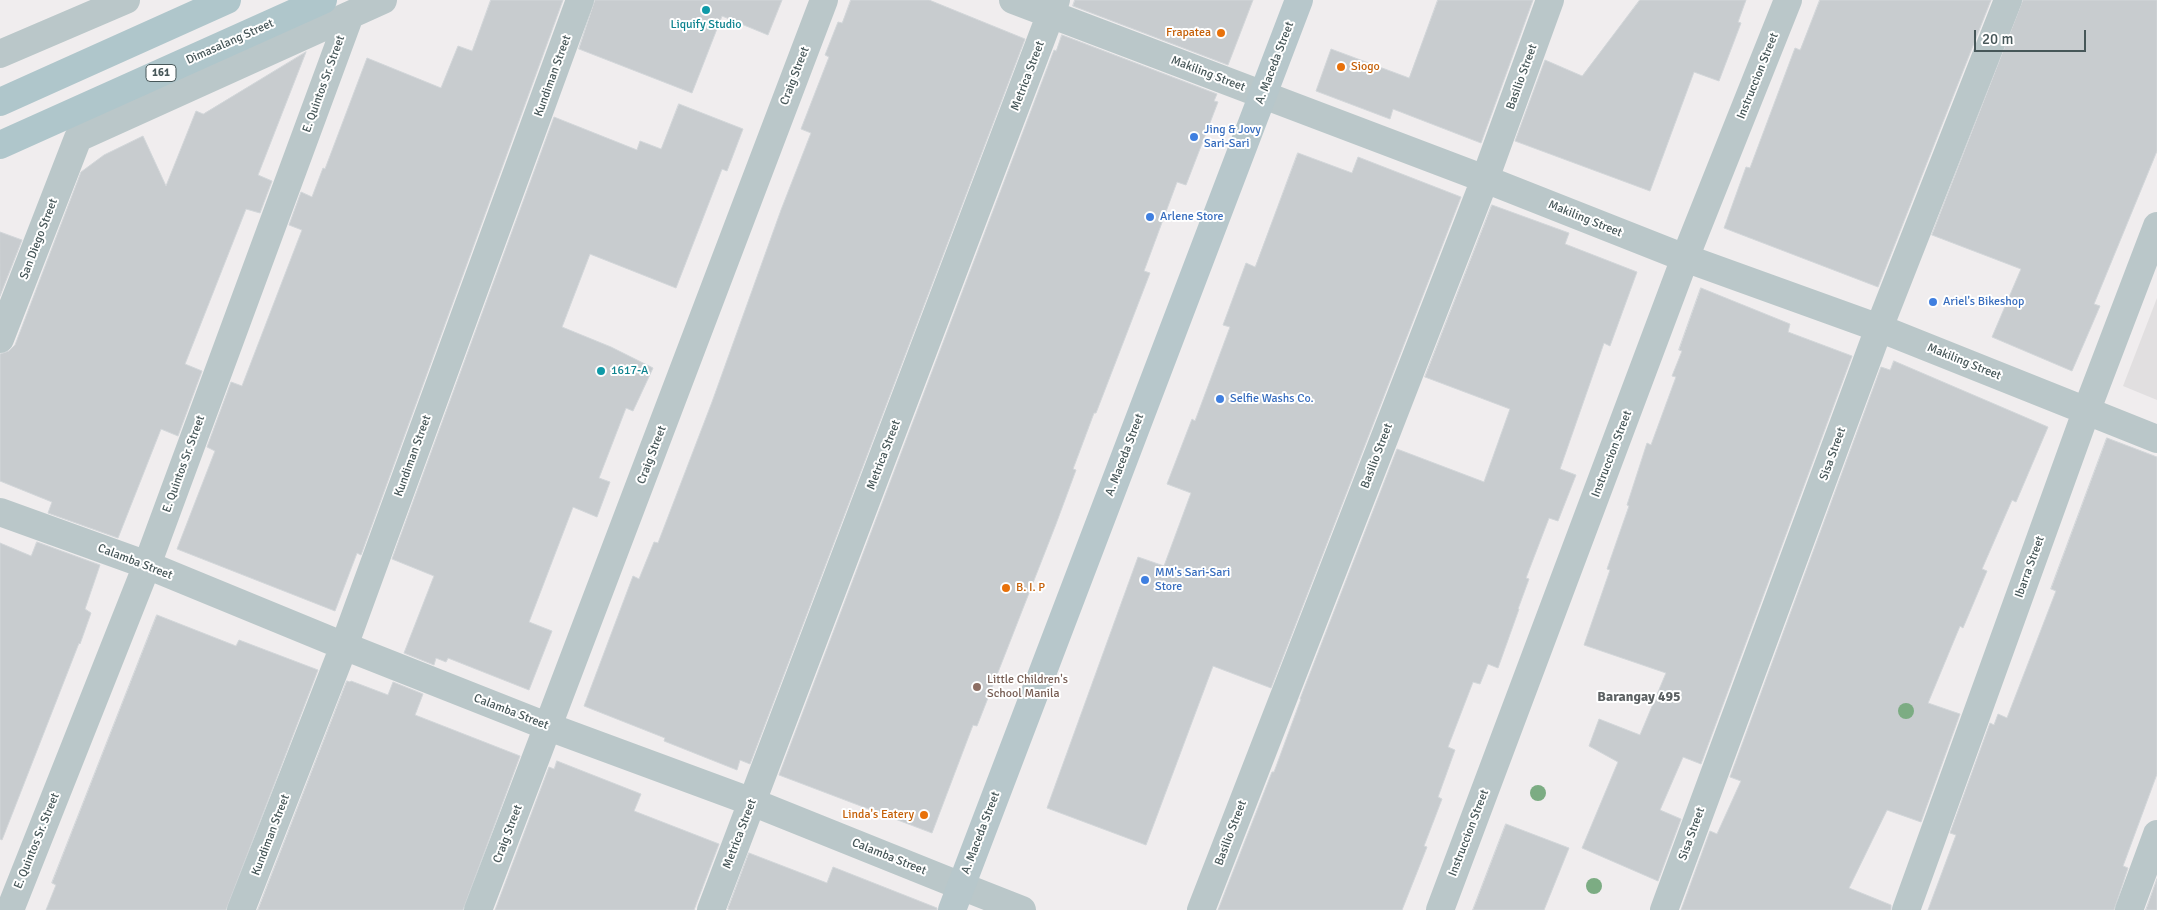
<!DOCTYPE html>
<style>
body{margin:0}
#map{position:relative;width:2157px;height:910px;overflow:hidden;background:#f0edee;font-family:Signika,sans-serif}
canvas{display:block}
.scale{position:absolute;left:1974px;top:30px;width:112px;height:22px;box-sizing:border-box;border:2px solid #475759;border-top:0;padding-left:6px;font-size:15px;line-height:18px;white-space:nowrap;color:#475759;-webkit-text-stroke:4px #fff;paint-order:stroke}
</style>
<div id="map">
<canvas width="2157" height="910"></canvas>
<div class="scale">20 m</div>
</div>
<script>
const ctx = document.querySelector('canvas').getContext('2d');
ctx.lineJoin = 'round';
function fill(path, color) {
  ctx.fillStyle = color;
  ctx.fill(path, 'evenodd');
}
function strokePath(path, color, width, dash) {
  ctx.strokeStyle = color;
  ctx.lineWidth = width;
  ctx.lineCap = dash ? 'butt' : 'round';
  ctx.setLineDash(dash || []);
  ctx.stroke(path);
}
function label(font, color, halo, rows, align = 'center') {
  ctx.font = font + ' Signika,sans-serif';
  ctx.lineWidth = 4;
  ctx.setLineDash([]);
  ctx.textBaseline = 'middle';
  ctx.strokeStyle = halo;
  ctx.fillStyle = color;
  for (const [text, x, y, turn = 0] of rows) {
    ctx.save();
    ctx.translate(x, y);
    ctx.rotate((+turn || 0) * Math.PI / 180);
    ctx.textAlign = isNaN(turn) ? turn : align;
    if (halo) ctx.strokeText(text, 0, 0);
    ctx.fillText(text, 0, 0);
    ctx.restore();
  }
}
fill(new Path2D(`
 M2157,298V400L2123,386Z`), '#e1dfe0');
const building = new Path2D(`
 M491,0H563L361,555L357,553L335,611L177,549L215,451L207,447L231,382L242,386L302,230L289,225L301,192L312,197L323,168L325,169L367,58L441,88L458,46L472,51Z
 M595,0H782L768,35L722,16L692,93L579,49Z
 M851,0H929L1025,39L750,764L740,760L737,770L664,741L665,738L584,706L633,576L639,579L654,542L658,543L712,402L781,210L811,133L801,129L829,57L825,55L838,22L842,23Z
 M1075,0H1253L1228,65L1073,6Z
 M1438,0H1533L1481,143L1393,109L1390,119L1316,91L1331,49L1409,78Z
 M1640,0H1746L1738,22L1741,23L1719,81L1694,72L1650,191L1515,141L1545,60L1582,76Z
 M1820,0H1991L1878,287L1724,228L1746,167L1750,168L1795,48L1800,50Z
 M2023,0H2157V151L2094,304L2100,306L2072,371L1992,337L2021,269L1932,235Z
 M1062,35L1217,94L1214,101L1218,102L1186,185L1177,182L1144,271L1150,273L1096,413H1094L1073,469L1076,470L1056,524L977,726L973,725L932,833L779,775L1054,50L1056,51Z
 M306,52L258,175L272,181L260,213L246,209L185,364L202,371L178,436L161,429L118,538L48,513L52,502L0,481V354L9,351L15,345L81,172L104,155L143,136L166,186L196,111L203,114Z
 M679,104L743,129L727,171L722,169L676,288L590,254L562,327L611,347L653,368L633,411L626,408L599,478L610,482L597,517L573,507L529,622L552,631L529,690L448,658L446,662L436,658L434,665L404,653L434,576L392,559L554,117L637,150L640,141L661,149Z
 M1298,153L1352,173L1358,157L1461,197L1271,688L1213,666L1146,845L1047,808L1138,557L1164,566L1191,493L1167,484L1192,419L1195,421L1230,327L1223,325L1246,263L1255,267Z
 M1492,205L1569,233L1565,244L1637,272L1610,346L1604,343L1560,469L1576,475L1558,521L1549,518L1526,578L1529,579L1518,609H1519L1498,668L1488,664L1480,684L1473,682L1448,747L1455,750L1438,797L1442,799L1424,846L1427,847L1402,910H1218L1272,772H1274L1301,699H1300L1397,449L1484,482L1510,409L1425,377Z
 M0,232L22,240L0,296Z
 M1701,288L1790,324L1788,332L1852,356L1701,764L1683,757L1660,810L1681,819L1658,881L1582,848L1618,762L1589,746L1599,719L1640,735L1666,673L1584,645L1610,570L1607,569L1629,506L1627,505L1647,443L1651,445L1676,377L1672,376L1682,351L1679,350Z
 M1894,361L2048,427L2016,502L2012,500L1982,569L1987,571L1963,628L1960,626L1928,703L1960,714L1921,822L1887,810L1849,888L1891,905V910H1681L1710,831L1717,834L1741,781L1730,777L1881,367L1890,370Z
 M2107,438L2157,457V774L2123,866L2128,868L2114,910H1928L1956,835L1950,833L1990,723L1994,725L1998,714L2007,718L2056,591L2051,589Z
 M37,542L100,565L85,609L91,613L80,644L79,643L2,840L0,839V543L31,556Z
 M157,615L236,646L239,640L318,670L226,910H46L56,885L52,883Z
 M347,681L350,682L351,681L388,695L393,682L423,694L415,715L520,756L463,910H258Z
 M557,761L641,794L634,811L719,844L694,910H495L549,767L554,769Z
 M1506,824L1569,848L1544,910H1473Z
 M749,853L827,883L833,867L937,908V910H730L728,909Z
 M2157,879V910H2146Z`);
fill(building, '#c8cccf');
strokePath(building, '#d2d6d9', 1);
strokePath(new Path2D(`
 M1013,0L1485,179L1685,258L1879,328L2157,439
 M0,54L126,0
 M0,339L78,138L383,0
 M0,512L147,565L344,646L549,727L752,802L961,886
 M10,910L147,565L350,15
 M241,910L344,646L580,0
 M478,910L824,0
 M711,910L1056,0
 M1201,910L1485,179L1550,0
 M1440,910L1685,258L1788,0
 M1664,910L1879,328L2008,0
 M1906,910L2086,412L2157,226
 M2129,910L2157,834`), '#bac7c9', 28);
strokePath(new Path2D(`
 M961,886L1022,910`), '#bac7c9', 28);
strokePath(new Path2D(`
 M952,910L1299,0`), '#b7c7cb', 28);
strokePath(new Path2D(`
 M0,102L227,0
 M0,145L323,0`), '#afc6cb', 28);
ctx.fillStyle = '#7cac83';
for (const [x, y] of [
 [1906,711],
 [1538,793],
 [1594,886]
]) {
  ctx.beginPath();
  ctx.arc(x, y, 8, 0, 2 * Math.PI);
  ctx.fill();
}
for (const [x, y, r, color] of [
 [706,10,5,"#0f9aa8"],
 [1221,33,5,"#e8710a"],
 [1341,67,5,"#e8710a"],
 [1194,137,5,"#3f7fe0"],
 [1150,217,5,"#3f7fe0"],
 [1933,302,5,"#3f7fe0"],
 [601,371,5,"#0f9aa8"],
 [1220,399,5,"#3f7fe0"],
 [1145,580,5,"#3f7fe0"],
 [1006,588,5,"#e8710a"],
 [977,687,5,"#8d6e63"],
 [924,815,5,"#e8710a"]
]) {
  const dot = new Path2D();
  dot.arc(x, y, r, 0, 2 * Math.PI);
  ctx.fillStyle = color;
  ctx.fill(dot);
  strokePath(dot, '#fff', 2);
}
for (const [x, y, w] of [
 [161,73,30]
]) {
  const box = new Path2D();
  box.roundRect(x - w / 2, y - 8.5, w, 17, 4);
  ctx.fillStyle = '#fff';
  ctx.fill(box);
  strokePath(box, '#475759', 1);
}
label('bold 11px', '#475759', null, [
 ["161",161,73]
]);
label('12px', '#0d838f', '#fff', [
 ["Liquify Studio",706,25],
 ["1617-A",611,371,"left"]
]);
label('12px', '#c56008', '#fff', [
 ["Frapatea",1211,33],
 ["Siogo",1351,67,"left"],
 ["B. I. P",1016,588,"left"],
 ["Linda's Eatery",914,815]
], 'right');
label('12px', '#475759', '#fff', [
 ["Dimasalang Street",230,42,-24],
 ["A. Maceda Street",1275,63,-69],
 ["Makiling Street",1208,74,21],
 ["Kundiman Street",553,76,-70],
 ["Craig Street",795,76,-69],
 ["Metrica Street",1028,76,-69],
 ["Instruccion Street",1758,76,-68],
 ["Basilio Street",1522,77,-70],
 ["E. Quintos Sr. Street",324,84,-70],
 ["Makiling Street",1585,219,22],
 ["San Diego Street",39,239,-69],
 ["Makiling Street",1964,362,22],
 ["Instruccion Street",1612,454,-69],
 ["Sisa Street",1833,454,-70],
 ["Craig Street",652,455,-69],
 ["Metrica Street",884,455,-69],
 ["A. Maceda Street",1125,455,-69],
 ["Kundiman Street",413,456,-70],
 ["Basilio Street",1377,456,-69],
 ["E. Quintos Sr. Street",184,464,-70],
 ["Calamba Street",135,562,21],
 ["Ibarra Street",2030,567,-70],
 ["Calamba Street",511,712,21],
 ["A. Maceda Street",981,833,-69],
 ["Basilio Street",1231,833,-69],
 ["Instruccion Street",1469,833,-69],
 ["Craig Street",508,834,-69],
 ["Metrica Street",740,834,-69],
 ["Sisa Street",1692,834,-70],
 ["Kundiman Street",271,835,-69],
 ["E. Quintos Sr. Street",37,841,-68],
 ["Calamba Street",889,857,22]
]);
label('12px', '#366cbe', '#fff', [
 ["Jing & Jovy",1204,130],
 ["Sari-Sari",1204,144],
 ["Arlene Store",1160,217],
 ["Ariel's Bikeshop",1943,302],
 ["Selfie Washs Co.",1230,399],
 ["MM's Sari-Sari",1155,573],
 ["Store",1155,587]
], 'left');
label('12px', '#785e54', '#fff', [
 ["Little Children's",987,680],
 ["School Manila",987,694]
], 'left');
label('bold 14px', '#5b6062', '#fff', [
 ["Barangay 495",1639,697]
]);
</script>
